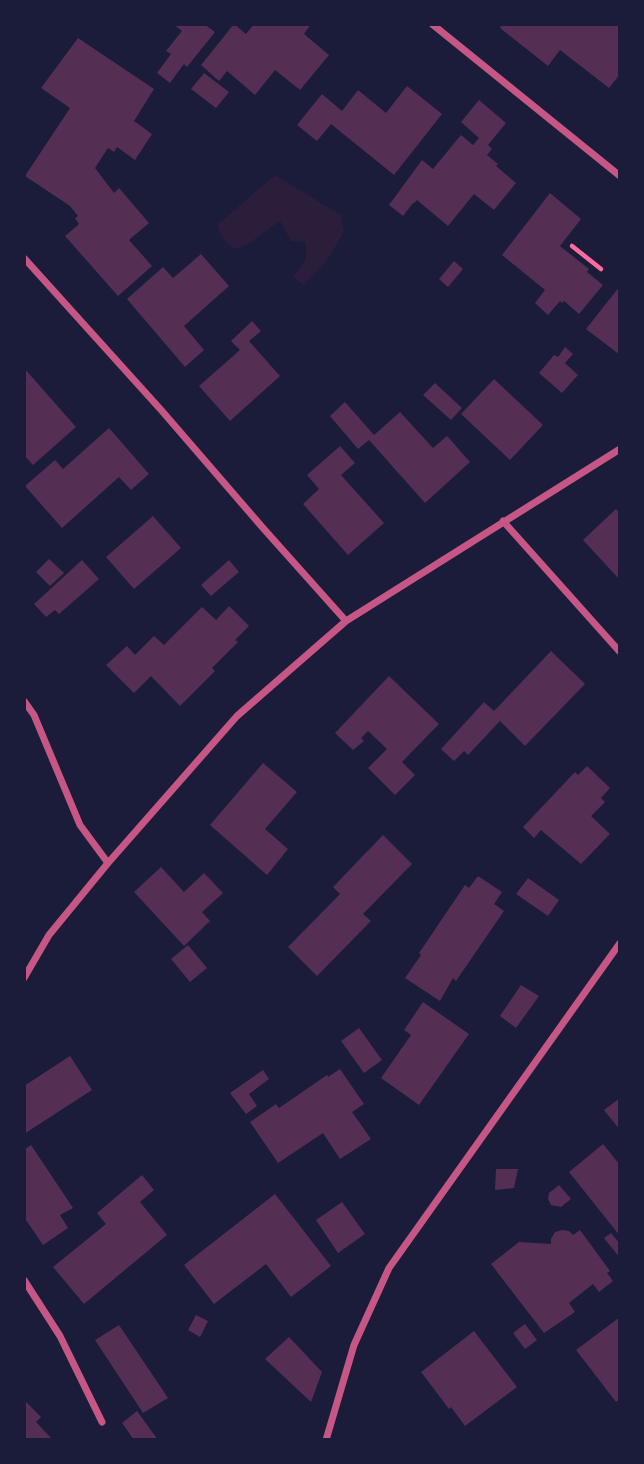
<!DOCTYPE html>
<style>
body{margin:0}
#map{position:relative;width:644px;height:1464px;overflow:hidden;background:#1b1b3a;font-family:Overpass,sans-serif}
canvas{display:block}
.frame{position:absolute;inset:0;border:26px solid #1b1b3a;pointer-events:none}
</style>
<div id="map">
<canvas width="644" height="1464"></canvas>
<div class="frame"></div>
</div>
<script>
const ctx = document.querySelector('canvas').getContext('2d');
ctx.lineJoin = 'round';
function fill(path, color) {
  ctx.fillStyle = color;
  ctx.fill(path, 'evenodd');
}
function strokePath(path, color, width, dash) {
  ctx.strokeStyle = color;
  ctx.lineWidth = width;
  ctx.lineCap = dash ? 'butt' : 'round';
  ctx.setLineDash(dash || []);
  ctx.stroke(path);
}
fill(new Path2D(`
 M275,175L341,215L344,232L326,262L303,285L293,277L306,259V242L291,241L280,221L247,245L233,249L221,236L217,225Z`), '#2a1e3b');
fill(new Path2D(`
 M173,24H204L215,32L187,67L184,64L170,83L157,73L171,54L166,51L182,31Z
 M234,24L246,34L254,24H311L304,34L329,55L300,90L275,70L255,95L227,71L219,81L201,65Z
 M502,24H620V74L609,88L560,50L548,66L500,28Z
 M78,38L154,89L134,121L152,134L135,160L117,147L114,152L108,148L95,168L114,193L119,188L149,223L129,240L152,266L118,296L65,236L79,224L75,218L78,216L70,206L25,176L70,108L41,88Z
 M204,73L229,92L216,108L191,89Z
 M407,86L442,114L394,175L331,124L317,141L297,125L322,94L342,111L358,90L386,113Z
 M479,100L506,123L488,145L492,149L487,155L498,164L496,166L516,183L494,210L474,194L448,226L417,200L414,203H413L403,216L389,205L422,160L433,169L461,135L473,145L479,138L461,122Z
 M550,193L581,219L560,246L589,269L587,272L603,285L579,314L564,301L562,303L560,301L548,315L535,303L545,290L502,255Z
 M201,254L229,286L184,326L204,350L185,367L127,299L163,267L173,278Z
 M454,261L463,269L448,287L439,279Z
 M620,286V355L586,329Z
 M252,321L261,331L249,341L280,376L230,421L199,386L240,350L231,341Z
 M565,347L573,354L565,363L578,375L562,393L539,373L554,355L558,357Z
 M24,368L76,427L33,465L24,455Z
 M494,379L543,425L510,460L461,414Z
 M435,383L462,408L451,420L423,395Z
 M345,402L374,435L400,412L433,448L447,436L470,462L425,503L369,440L358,449L330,416Z
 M109,428L149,474L131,490L119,477L62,528L25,486L55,460L63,469Z
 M340,446L355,463L341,475L384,523L348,555L303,504L319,489L307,475Z
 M616,509L620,513V580L583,540Z
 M153,516L181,548L134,589L106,557Z
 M49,559L64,573L50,586L36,572Z
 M82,560L99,579L59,614L55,610L46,617L34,604Z
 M229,560L239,572L211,596L201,585Z
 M229,606L249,626L235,640L238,642L212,668L215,671L180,706L151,676L134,693L106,665L127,646L135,655L154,636L164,645L202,607L216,620Z
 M551,651L585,684L525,746L500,721L468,755L464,751L454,761L441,749L484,702L494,711Z
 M389,676L439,724L402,762L415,775L395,795L368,768L387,749L368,731L361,738L364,741L353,750L335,733Z
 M263,763L297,792L265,829L288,849L267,875L210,825Z
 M587,766L610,788L601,798L605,802L591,816L610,834L581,864L541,830L534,838L523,827L575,772L578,775Z
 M383,835L412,864L363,914L371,921L317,976L288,947L340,894L333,887Z
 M161,867L184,892L204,873L223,893L202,912L210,921L184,946L134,892Z
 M478,876L502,892L494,904L504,911L456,981L453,978L440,1001L405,978L421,955L419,953L465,885L469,888Z
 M528,878L559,900L548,916L516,894Z
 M188,945L207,968L190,982L171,959Z
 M521,985L539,996L516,1028L500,1016Z
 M423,1002L469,1034L419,1105L381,1078L411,1035L404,1030Z
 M359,1028L382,1060L364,1073L341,1041Z
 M70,1056L92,1090L24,1134V1086Z
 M340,1069L364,1104L352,1112L371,1139L340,1159L323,1133L278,1163L250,1122L276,1104L279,1108L327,1075L328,1077Z
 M263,1070L269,1079L249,1094L257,1106L246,1114L230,1093Z
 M620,1098V1130L604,1110Z
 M603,1144L620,1165V1236L569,1172Z
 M31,1145L73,1208L60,1215L68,1228L43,1245L24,1217V1150Z
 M496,1169H518L514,1188L495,1190Z
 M142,1175L154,1190L140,1202L167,1235L84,1304L53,1267L106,1224L97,1213Z
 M559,1185L571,1199L561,1207L551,1205L548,1199L549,1193Z
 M275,1194L331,1266L291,1297L266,1264L214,1304L184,1265Z
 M342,1202L365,1234L338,1253L316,1220Z
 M562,1230L569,1231L573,1235L580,1230L610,1271L607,1273L613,1281L599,1292L593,1284L569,1303L575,1312L544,1333L491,1264L519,1242L551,1244V1239L555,1232Z
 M611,1233L620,1244V1258L604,1238Z
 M196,1315L208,1321L200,1337L188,1330Z
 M620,1317V1399L616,1402L576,1350Z
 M525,1324L537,1340L525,1349L513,1333Z
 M119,1325L168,1398L143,1413L95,1340Z
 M474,1331L517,1387L465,1426L451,1407L449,1409L421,1372Z
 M289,1337L322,1372L311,1402L265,1359Z
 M24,1400L41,1417L36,1422L53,1440H24Z
 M137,1411L158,1440H134L122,1423Z`), '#542f53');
strokePath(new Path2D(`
 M572,246L601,269`), '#ff6b9d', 4.5);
strokePath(new Path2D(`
 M432,24L620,176
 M24,258L162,411L263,528L346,621
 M503,521L620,652
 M24,701L34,715L80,825L108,863
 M24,978L49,935L108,863L237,716L346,621L620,449
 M24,1280L60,1336L102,1422
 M326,1440L354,1345L389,1268L620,943`), '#c65784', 7);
</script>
